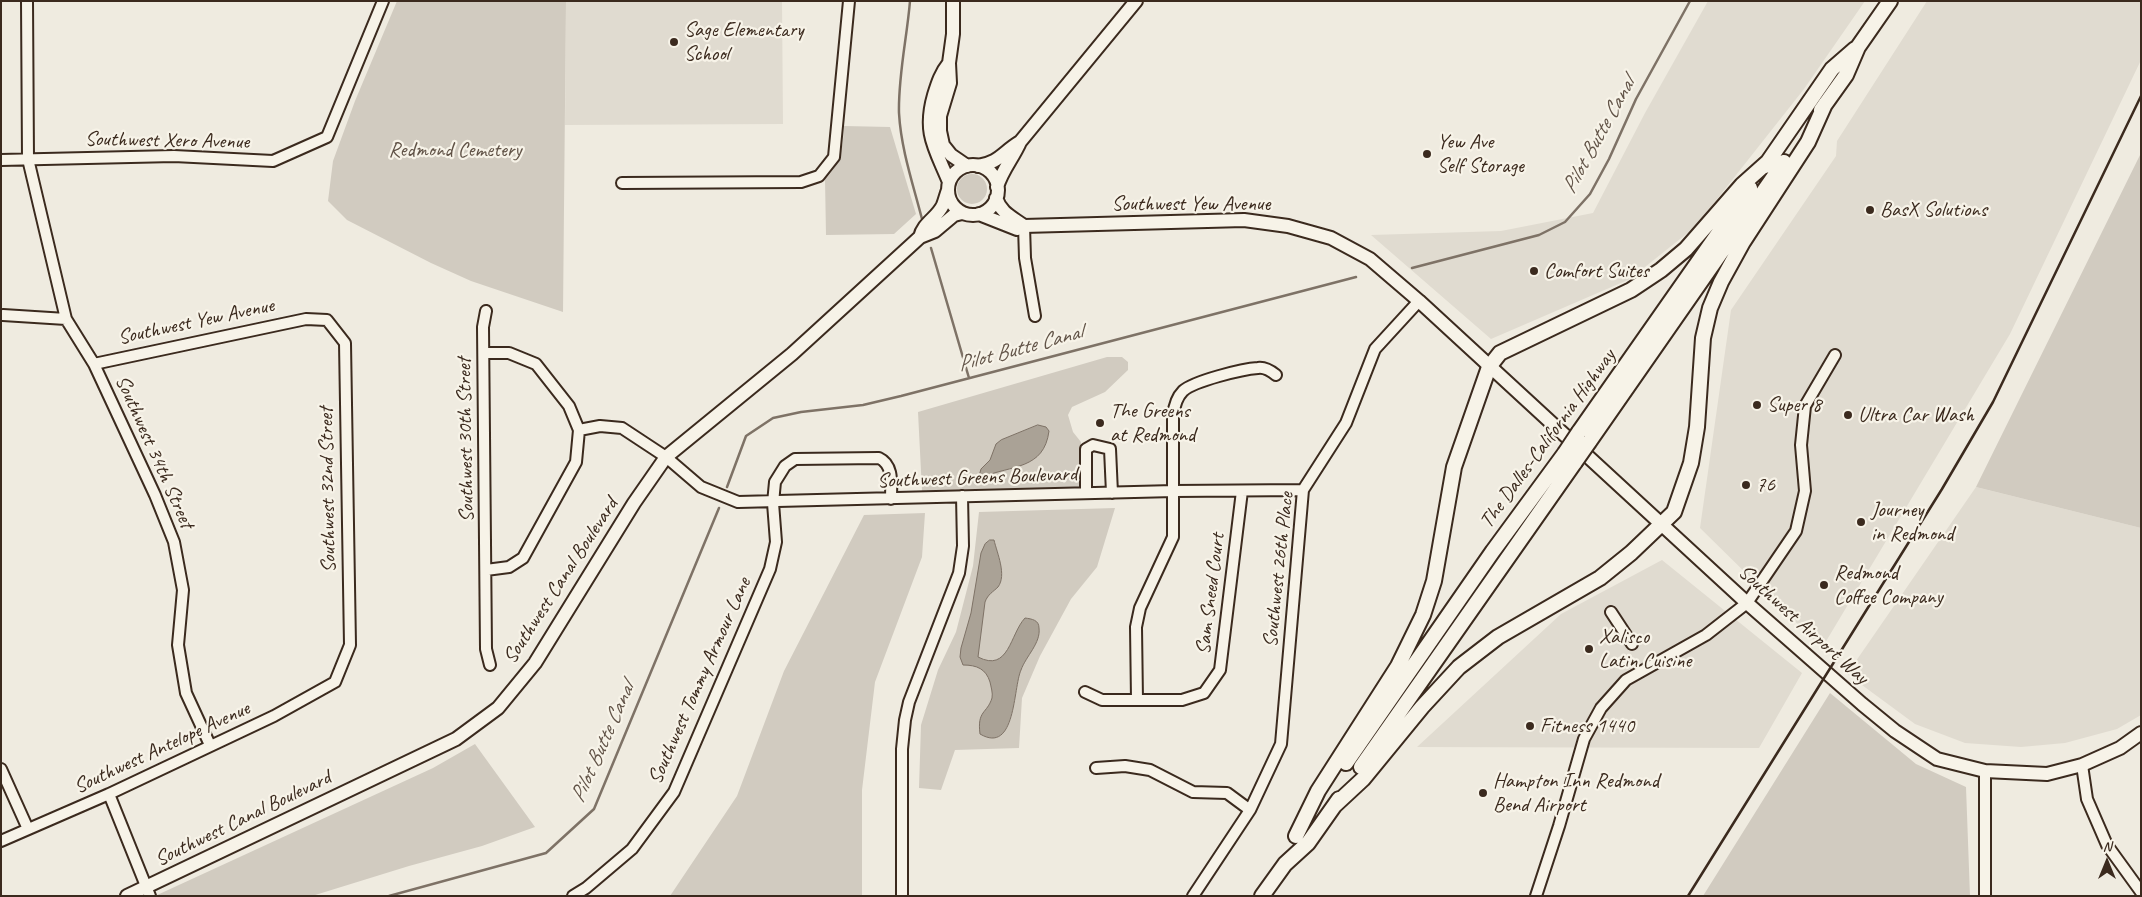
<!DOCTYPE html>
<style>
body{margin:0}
#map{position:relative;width:2142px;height:897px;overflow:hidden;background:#efebe0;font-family:Caveat,sans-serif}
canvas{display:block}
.frame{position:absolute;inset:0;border:2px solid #3b2a1e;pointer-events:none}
.north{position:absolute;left:2082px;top:837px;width:50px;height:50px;-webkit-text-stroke:4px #f7f3e8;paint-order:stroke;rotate:0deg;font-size:14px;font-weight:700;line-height:20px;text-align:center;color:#3b2a1e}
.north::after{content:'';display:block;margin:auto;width:18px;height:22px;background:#3b2a1e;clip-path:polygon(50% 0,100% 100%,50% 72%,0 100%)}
</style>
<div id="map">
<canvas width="2142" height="897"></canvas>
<div class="frame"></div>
<div class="north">N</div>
</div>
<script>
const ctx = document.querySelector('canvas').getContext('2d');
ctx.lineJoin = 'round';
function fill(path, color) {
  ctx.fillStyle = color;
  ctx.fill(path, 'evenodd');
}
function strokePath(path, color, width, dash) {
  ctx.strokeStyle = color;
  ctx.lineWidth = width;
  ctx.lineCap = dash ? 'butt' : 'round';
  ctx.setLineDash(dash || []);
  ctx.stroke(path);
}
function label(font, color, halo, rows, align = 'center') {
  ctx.font = font + ' Caveat,sans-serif';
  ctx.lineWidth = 4.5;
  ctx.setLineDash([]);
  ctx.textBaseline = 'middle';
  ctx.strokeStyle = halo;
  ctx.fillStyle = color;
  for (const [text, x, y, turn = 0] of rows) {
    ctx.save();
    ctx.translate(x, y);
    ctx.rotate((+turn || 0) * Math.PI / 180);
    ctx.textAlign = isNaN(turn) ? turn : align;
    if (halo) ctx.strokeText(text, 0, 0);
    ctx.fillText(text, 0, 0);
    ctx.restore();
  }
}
fill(new Path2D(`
 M566,1H782L783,124L565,125Z
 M1708,1H1865L1804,89L1695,227L1630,279L1491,339L1371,235L1501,231L1593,213L1645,113Z
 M1927,1H2141V60L2010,334L1822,648L1700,528L1731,310L1836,156L1837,141Z
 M1976,487L2141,528V715L2117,729L2065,743L2021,747L1965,743L1915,724L1847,674Z
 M1662,560L1802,673L1759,748L1417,747L1561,614Z`), '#e0dbd0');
fill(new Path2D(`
 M397,1H566L563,312L471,281L431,263L347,220L328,201L333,161L355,101Z
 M844,126L890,127L916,214L894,234L826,235L825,179C841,164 843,147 844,126Z
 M2141,153V528L1976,487Z
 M957 189a15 15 0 1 1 30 0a15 15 0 1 1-30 0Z
 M1107,357H1122L1128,362V370L1105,392L1072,407L1068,415L1073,432L1081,442L1082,487L922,491L918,412Z
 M1115,508L1097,567L1071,599L1040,656L1022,698L1019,748L955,750L941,790L919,788L921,725L938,670L956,632L973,566L979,512Z
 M925,513L922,557L875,682L862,790V896H670L737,796L784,671L864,515Z
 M1830,693L1916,764L1966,787L1970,896H1703Z
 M475,744L535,827L482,846L409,866L312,896H155L433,768Z`), '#d1cbc0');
const water = new Path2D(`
 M1038,425L1046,427L1049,431C1044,470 1011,465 983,477L979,476L981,469L990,460L996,444L1001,440Z
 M990,540H994C997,553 1007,575 998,587C993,592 988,594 985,602L978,657C1009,673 1010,634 1025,618C1032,619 1039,620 1039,628C1041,643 1026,656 1021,670C1013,688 1016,755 980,734C977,710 987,714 992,698C993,693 991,687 990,682C986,669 977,665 963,665L960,657L961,648L971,613L981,553L985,544Z`);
fill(water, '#aaa296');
strokePath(water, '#7e7266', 1);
strokePath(new Path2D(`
 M910,1C907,38 898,76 899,113C901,149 913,184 922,219
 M931,248L969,378
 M1412,268L1539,235L1565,222L1590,194L1609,159L1636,99L1690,1
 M727,487L746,436L773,418L801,412L863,405L901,396L1356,277
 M389,896L546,853L594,809L719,508`), '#7e7266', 2.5);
const minor = new Path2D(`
 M27,1L28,159L66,319L94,364L155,495L174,542L183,590L178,645L186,693L210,745
 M1,160L174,156L273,161L327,137L383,1
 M622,183L801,182L819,176L834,157L849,1
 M1024,226L1025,258L1035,316
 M486,311L483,327L486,649L490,665
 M3,315L66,319
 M484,353H509L536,364L569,406L579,430L576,462L523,558L509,567L486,570
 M579,430L600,426L622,428L666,457L701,487L738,502L1174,491L1303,490
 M1086,493V449L1093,445L1110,449L1112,493
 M1611,612L1632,644
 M1085,692L1102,700H1182L1204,693L1220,670L1242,491
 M1137,700L1136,627L1140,608L1173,537V416C1174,407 1176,398 1183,391C1194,381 1242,369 1258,368C1265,367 1271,371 1276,375
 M2082,765L2087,799L2107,845L2141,892
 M1096,768L1125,766L1150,770L1193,792L1227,793L1250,810L1193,896
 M1,769L28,829
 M1985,771V896
 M109,794L150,896
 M1250,810L1281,744L1303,490L1346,423L1375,349L1419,301
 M1,841L109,794L274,716L335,682L350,645L345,343L327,320L306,319L94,364
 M573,896L586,888L632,849L674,792L770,569L776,542L773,503L775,482L785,466L795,459L879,458C894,465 891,484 891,499
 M902,896V749L905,720L909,702L959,573L963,546L962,496
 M1536,896L1559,826L1584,739L1601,708L1626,680L1706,635L1747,603L1796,531L1805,491L1801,445L1805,406L1835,355`);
const major = new Path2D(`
 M953,1V34L949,63L950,83L940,116V131L943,145L951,155L967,166
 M949,63C941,73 938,82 934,95C923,133 935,148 949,182
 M948 190a25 25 0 1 1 50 0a25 25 0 1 1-50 0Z
 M978,166C999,163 1003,152 1020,142L1136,1
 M997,187C1002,170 1013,158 1020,142
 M996,198C1001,213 1012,217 1024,226
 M979,214L1017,229L1024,226L1244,220L1288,226L1331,238L1370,259L1419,301L1747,603L1862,704L1895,731L1937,759L1985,771L2047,774L2082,765L2120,748L2141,733
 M920,237C923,223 937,218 943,205C945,200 946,195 948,190
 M127,896L456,739L498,708L535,663L634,503L666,457L792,354L920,237L935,231L954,215L962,213`);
const highway = new Path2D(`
 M1821,110L1846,75L1858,47L1890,1
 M1765,166L1832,69L1855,49
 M1579,432L1750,188
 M1589,442L1784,162
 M1346,763L1493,551L1565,453
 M1361,767L1575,462
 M1335,805L1363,779L1422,707L1459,667L1498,637L1600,578L1631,553L1674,512L1691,463L1697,427L1703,338L1710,308L1721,282L1743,242L1808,142L1825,104
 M1296,836L1318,791L1398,666L1423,615L1434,581L1454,467L1489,367L1500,353L1631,290L1661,270L1686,249L1742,185L1770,160
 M1262,896L1285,864L1308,843L1339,799`);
strokePath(minor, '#3b2a1e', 14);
strokePath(major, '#3b2a1e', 16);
strokePath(highway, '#3b2a1e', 18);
strokePath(minor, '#f7f3e8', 10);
strokePath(major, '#f7f3e8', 12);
strokePath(highway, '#f7f3e8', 14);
strokePath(new Path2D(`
 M1688,896L1942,489L1993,402L2141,96`), '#3b2a1e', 2.5);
const highwayBridge = new Path2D(`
 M1565,453L1579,432
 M1575,462L1589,442`);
strokePath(highwayBridge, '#3b2a1e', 18, []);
strokePath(highwayBridge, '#f7f3e8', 14);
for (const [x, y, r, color] of [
 [674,42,5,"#3b2a1e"],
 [1427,154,5,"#3b2a1e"],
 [1870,210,5,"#3b2a1e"],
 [1534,271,5,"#3b2a1e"],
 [1757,405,5,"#3b2a1e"],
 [1848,415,5,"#3b2a1e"],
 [1100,423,5,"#3b2a1e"],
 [1746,485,5,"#3b2a1e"],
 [1861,522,5,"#3b2a1e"],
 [1824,585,5,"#3b2a1e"],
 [1589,649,5,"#3b2a1e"],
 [1530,726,5,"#3b2a1e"],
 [1483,793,5,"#3b2a1e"]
]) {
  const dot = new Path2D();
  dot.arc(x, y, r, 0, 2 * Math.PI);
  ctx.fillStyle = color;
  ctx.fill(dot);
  strokePath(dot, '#f7f3e8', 2);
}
label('21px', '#3b2a1e', '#f7f3e8', [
 ["Sage Elementary",684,30],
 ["School",684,54],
 ["Yew Ave",1437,142],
 ["Self Storage",1437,166],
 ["BasX Solutions",1880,210],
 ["Comfort Suites",1544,271],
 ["Super 8",1767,405],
 ["The Greens",1110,411],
 ["at Redmond",1110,435],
 ["Ultra Car Wash",1858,415],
 ["76",1756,485],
 ["Journey",1871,510],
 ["in Redmond",1871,534],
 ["Redmond",1834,573],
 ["Coffee Company",1834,597],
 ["Xalisco",1599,637],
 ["Latin Cuisine",1599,661],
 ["Fitness 1440",1540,726],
 ["Hampton Inn Redmond",1493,781],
 ["Bend Airport",1493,805]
], 'left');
label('21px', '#3b2a1e', '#f7f3e8', [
 ["Southwest Xero Avenue",167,141,1],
 ["Southwest Yew Avenue",1191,204],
 ["Southwest Yew Avenue",196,322,-12],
 ["The Dalles-California Highway",1548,439,-54],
 ["Southwest 30th Street",466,440,-91],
 ["Southwest 34th Street",154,452,66],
 ["Southwest Greens Boulevard",977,478,-2],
 ["Southwest 32nd Street",328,490,-91],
 ["Southwest 26th Place",1279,570,-84],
 ["Southwest Canal Boulevard",561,581,-57],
 ["Sam Sneed Court",1211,594,-83],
 ["Southwest Airport Way",1803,625,42],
 ["Southwest Tommy Armour Lane",700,681,-66],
 ["Southwest Antelope Avenue",162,748,-25],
 ["Southwest Canal Boulevard",243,819,-26]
]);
label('21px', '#605246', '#f7f3e8', [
 ["Redmond Cemetery",455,150]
]);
label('italic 22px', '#625448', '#f7f3e8', [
 ["Pilot Butte Canal",1599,136,-61],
 ["Pilot Butte Canal",1020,349,-15],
 ["Pilot Butte Canal",603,743,-66]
]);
</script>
